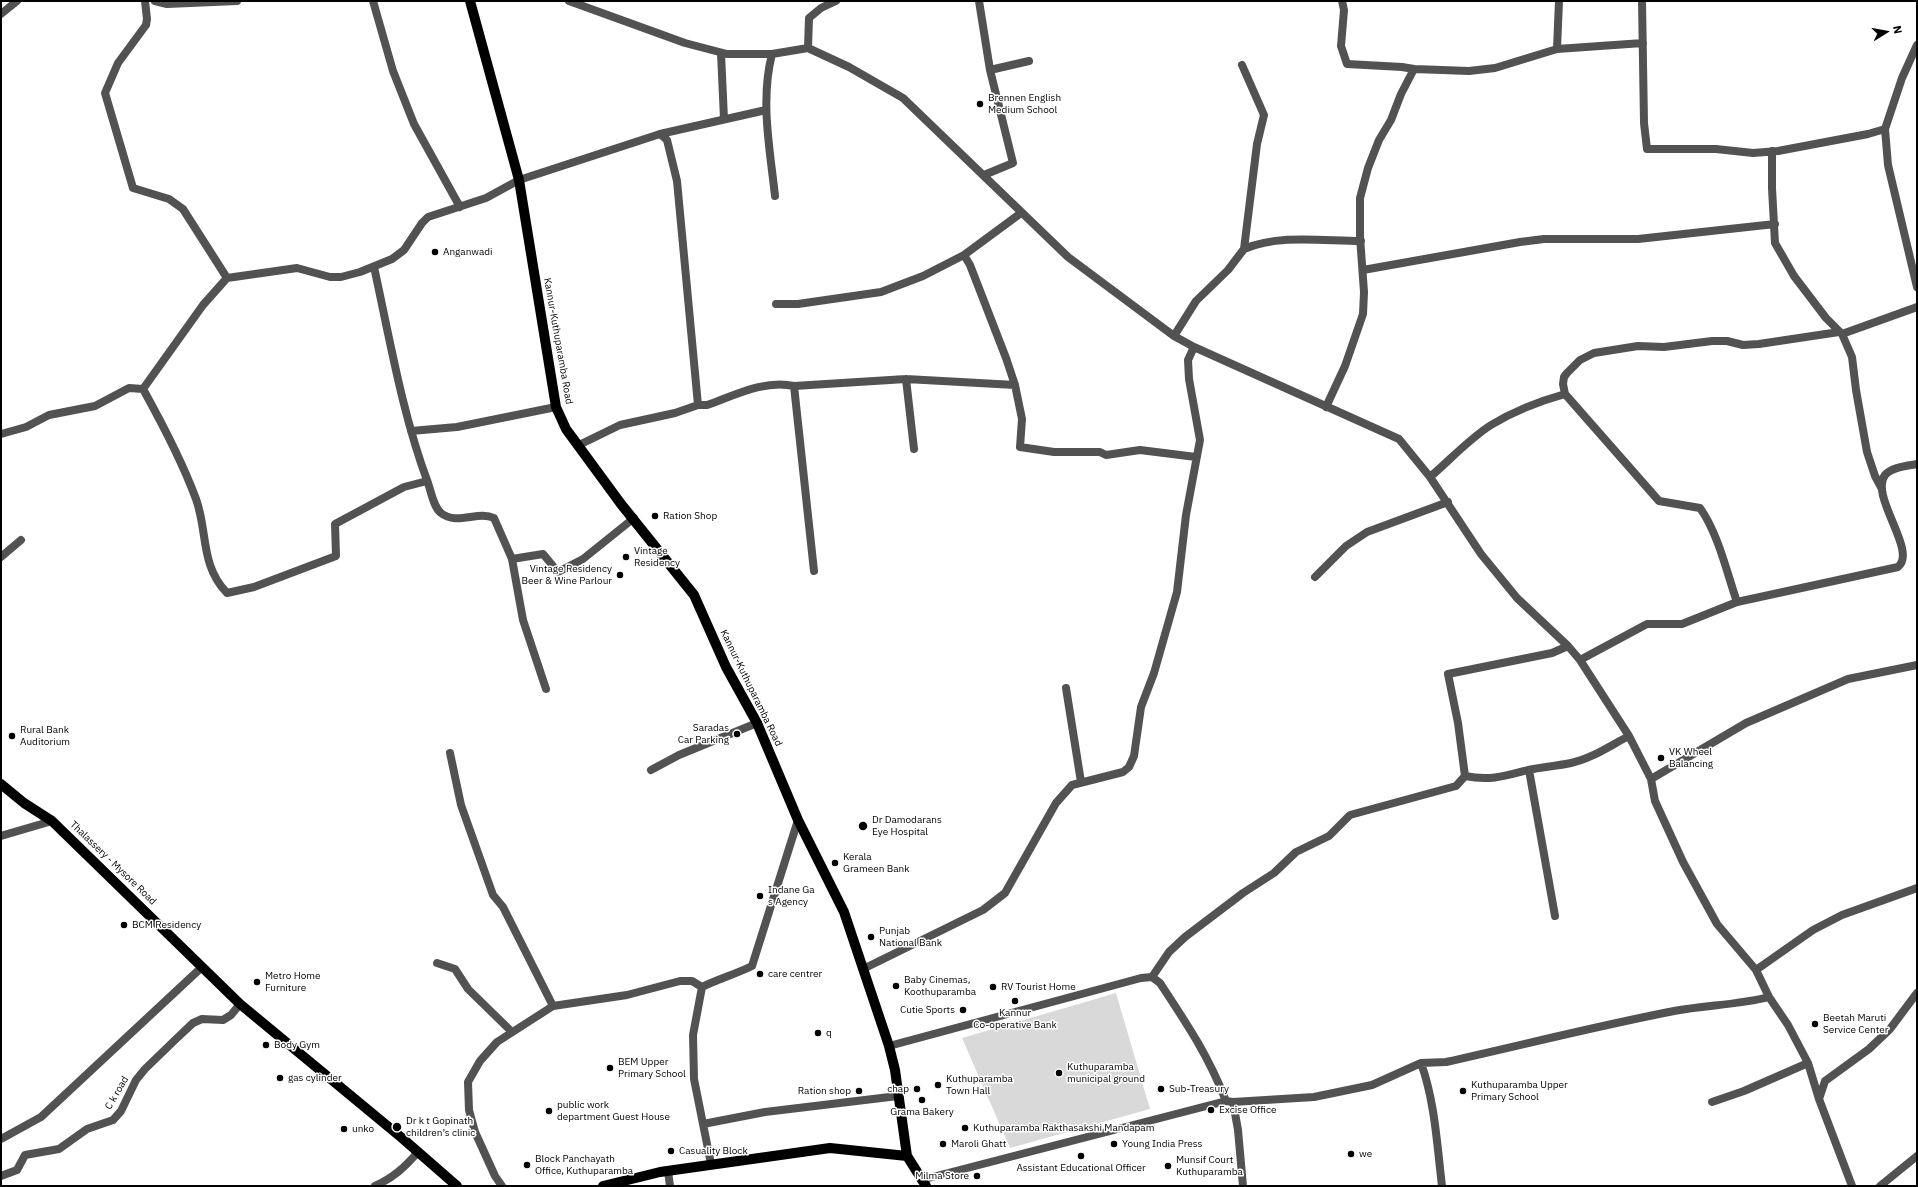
<!DOCTYPE html>
<meta charset="utf-8">
<style>
body{margin:0}
#map{position:relative;width:1918px;height:1187px;overflow:hidden;background:#fff;font-family:"IBM Plex Sans",sans-serif}
canvas{display:block}
.frame{position:absolute;inset:0;border:2px solid #000;pointer-events:none}
.north{position:absolute;left:1866px;top:12px;width:40px;height:40px;-webkit-text-stroke:3px #fff;paint-order:stroke;rotate:79deg;font-size:11px;font-weight:700;line-height:16px;text-align:center;color:#000}
.north::after{content:'';display:block;margin:auto;width:14px;height:18px;background:#000;clip-path:polygon(50% 0,100% 100%,50% 72%,0 100%)}
</style>
<div id="map">
<canvas width="1918" height="1187"></canvas>
<div class="frame"></div>
<div class="north">N</div>
</div>
<script>
const ctx = document.querySelector('canvas').getContext('2d');
ctx.lineJoin = 'round';
function fill(path, color) {
  ctx.fillStyle = color;
  ctx.fill(path, 'evenodd');
}
function strokePath(path, color, width, dash) {
  ctx.strokeStyle = color;
  ctx.lineWidth = width;
  ctx.lineCap = dash ? 'butt' : 'round';
  ctx.setLineDash(dash || []);
  ctx.stroke(path);
}
function label(font, color, halo, rows, align = 'center') {
  ctx.font = font + ' "IBM Plex Sans",sans-serif';
  ctx.lineWidth = 3;
  ctx.setLineDash([]);
  ctx.textBaseline = 'middle';
  ctx.strokeStyle = halo;
  ctx.fillStyle = color;
  for (const [text, x, y, turn = 0] of rows) {
    ctx.save();
    ctx.translate(x, y);
    ctx.rotate((+turn || 0) * Math.PI / 180);
    ctx.textAlign = isNaN(turn) ? turn : align;
    if (halo) ctx.strokeText(text, 0, 0);
    ctx.fillText(text, 0, 0);
    ctx.restore();
  }
}
fill(new Path2D(`
 M1116,993L1150,1109L1010,1148L962,1038Z`), '#d9d9d9');
strokePath(new Path2D(`
 M145,1L147,19L146,25L118,63L105,93L133,188L169,199L183,209L227,278
 M155,1L167,4L237,1
 M373,1L393,71L414,124L460,207
 M569,1L685,43L727,54H772L808,48L849,67L903,98L1068,257L1174,336L1194,347L1399,439L1430,477L1481,554L1517,598L1568,646L1580,660L1629,736L1651,779L1655,801L1683,862L1717,924L1756,970L1769,997L1788,1025L1808,1063L1819,1099L1852,1186
 M979,1L990,70L1013,163L984,175
 M1342,1L1344,10L1341,46L1347,64L1402,67L1414,69
 M1642,1L1644,123L1647,149H1716L1753,153L1778,151L1868,134L1885,129
 M1,14L17,1
 M1917,45L1902,78L1885,129L1888,165L1917,287
 M808,48L809,18L821,8L836,1
 M1557,49L1559,1
 M721,53L724,119
 M772,54C760,101 770,149 775,196
 M990,70L1029,61
 M660,134L766,110
 M1772,151V188L1775,243L1794,276L1826,318L1842,334L1852,357L1856,390L1867,452L1875,476L1882,489
 M1244,249C1280,234 1323,241 1361,241
 M964,255L970,265L1006,358L1015,385L1022,419L1020,447L1054,452H1100L1106,455L1140,450L1196,457
 M374,267C390,340 402,413 428,483C431,492 434,508 441,513C457,526 478,510 494,518L512,559L543,554L558,572L583,559L634,518
 M1363,270L1520,242L1544,239H1638L1775,224
 M776,304H798L881,292L923,276L964,255L1021,213
 M1842,334L1917,307
 M1174,336L1196,301L1228,270L1244,249L1257,144L1264,115L1242,65
 M906,379L914,449
 M794,386L814,571
 M143,389C163,425 182,461 196,499C208,532 200,565 227,593L254,587L336,556L335,524L404,487L427,481
 M1565,394L1659,501L1700,508C1718,533 1727,573 1737,602
 M1326,407L1345,366L1363,314L1364,292L1360,237V198L1368,168L1379,140L1391,120L1401,94L1414,69L1469,71L1495,68L1557,49L1643,43
 M411,431L457,427L556,407
 M1,434L26,427L49,415L95,406L129,388L143,389L203,305L227,278L297,268L330,277H341L360,272L392,259L404,250L422,223L428,217L486,198L519,180L660,134L667,140L677,181L698,405
 M579,445L620,425L675,413L698,405H707C733,396 765,379 794,386L906,379L1015,385
 M1430,477C1450,460 1469,439 1491,425C1514,411 1540,401 1565,394L1563,384L1564,377L1567,373L1580,360L1594,353L1638,346L1664,347L1712,341H1727L1743,345L1759,344L1839,332
 M1,557L21,540
 M512,559L523,620L546,689
 M1315,577L1346,546L1367,532L1448,502
 M1580,660L1647,624H1682L1737,602L1898,567C1918,551 1869,496 1885,475C1892,467 1907,466 1917,464
 M1066,688L1081,782
 M450,753L461,805L493,895L503,907L553,1006
 M651,770L679,755L757,723
 M1529,770L1555,916
 M1465,776L1458,723L1448,674L1552,653L1568,646
 M1651,779L1746,723L1848,679L1917,665
 M1,836L52,821
 M437,963L455,969L468,989L512,1032
 M863,969L983,910L1005,893L1056,803L1072,785L1123,772L1129,767L1134,756L1141,707L1154,673L1177,592L1186,515L1200,440L1189,379L1188,360L1194,347
 M1756,970L1813,930L1842,915L1917,888
 M1152,977L1169,952L1185,937L1243,893L1274,873L1296,852L1329,836L1350,815L1456,786L1465,776C1490,781 1505,776 1528,770C1542,767 1557,766 1571,763C1591,759 1611,745 1629,736
 M889,1046L1141,978L1152,977L1160,983C1187,1024 1208,1055 1226,1101L1233,1102L1314,1097L1372,1085L1421,1063L1446,1062C1522,1045 1597,1026 1674,1011C1705,1005 1738,1005 1769,997
 M1421,1063C1435,1102 1437,1145 1442,1186
 M1819,1099L1825,1081L1869,1049L1890,1029L1917,993
 M1233,1102L1238,1130L1243,1186
 M1712,1102L1744,1091L1808,1063
 M703,1124L765,1112L898,1096
 M1,1139L41,1117L202,967
 M711,1164L694,1079L693,1035L702,987C718,979 736,974 752,966L798,820
 M668,1171L670,1186
 M1,1176L17,1170L25,1155L59,1149L87,1129L113,1120L121,1111L136,1080L145,1069L176,1039L193,1023L202,1019L223,1020L231,1015L240,1004
 M921,1180L1226,1101
 M375,1186C393,1178 405,1167 418,1152
 M502,1186L495,1176L475,1132L469,1110L468,1082L480,1061L497,1042L553,1006L627,995L680,981H692L702,987
 M1880,1186L1917,1156`), '#525252', 8);
strokePath(new Path2D(`
 M470,1L519,180L556,407L566,429L621,504L694,595L726,667L757,723L798,820L844,912L889,1046L895,1070L907,1156
 M1,784L24,803L52,821L240,1004L402,1138L457,1186
 M603,1186L660,1172L830,1148L907,1156L926,1186`), '#000', 10);
for (const [x, y, r, color] of [
 [980,104,4,"#000"],
 [435,252,4,"#000"],
 [655,516,4,"#000"],
 [626,557,4,"#000"],
 [620,575,4,"#000"],
 [737,734,4,"#000"],
 [12,736,4,"#000"],
 [1661,758,4,"#000"],
 [863,826,5,"#000"],
 [835,863,4,"#000"],
 [760,896,4,"#000"],
 [124,925,4,"#000"],
 [871,937,4,"#000"],
 [760,974,4,"#000"],
 [257,982,4,"#000"],
 [896,986,4,"#000"],
 [993,987,4,"#000"],
 [1015,1001,4,"#000"],
 [963,1010,4,"#000"],
 [1815,1024,4,"#000"],
 [818,1033,4,"#000"],
 [266,1045,4,"#000"],
 [610,1068,4,"#000"],
 [1059,1073,4,"#000"],
 [280,1078,4,"#000"],
 [938,1085,4,"#000"],
 [917,1089,4,"#000"],
 [1161,1089,4,"#000"],
 [859,1091,4,"#000"],
 [1463,1091,4,"#000"],
 [922,1100,4,"#000"],
 [1211,1110,4,"#000"],
 [549,1111,4,"#000"],
 [397,1127,5,"#000"],
 [965,1128,4,"#000"],
 [344,1129,4,"#000"],
 [943,1144,4,"#000"],
 [1114,1144,4,"#000"],
 [671,1151,4,"#000"],
 [1351,1154,4,"#000"],
 [1081,1156,4,"#000"],
 [527,1165,4,"#000"],
 [1168,1166,4,"#000"],
 [977,1176,4,"#000"]
]) {
  const dot = new Path2D();
  dot.arc(x, y, r, 0, 2 * Math.PI);
  ctx.fillStyle = color;
  ctx.fill(dot);
  strokePath(dot, '#fff', 1.5);
}
label('10px', '#000', '#fff', [
 ["Brennen English",988,98],
 ["Medium School",988,110],
 ["Anganwadi",443,252],
 ["Ration Shop",663,516],
 ["Vintage",634,551],
 ["Residency",634,563],
 ["Vintage Residency",612,569,"right"],
 ["Beer & Wine Parlour",612,581,"right"],
 ["Saradas",729,728,"right"],
 ["Car Parking",729,740,"right"],
 ["Rural Bank",20,730],
 ["Auditorium",20,742],
 ["VK Wheel",1669,752],
 ["Balancing",1669,764],
 ["Dr Damodarans",872,820],
 ["Eye Hospital",872,832],
 ["Kerala",843,857],
 ["Grameen Bank",843,869],
 ["Indane Ga",768,890],
 ["s Agency",768,902],
 ["BCM Residency",132,925],
 ["Punjab",879,931],
 ["National Bank",879,943],
 ["care centrer",768,974],
 ["Metro Home",265,976],
 ["Furniture",265,988],
 ["Baby Cinemas,",904,980],
 ["Koothuparamba",904,992],
 ["RV Tourist Home",1001,987],
 ["Cutie Sports",955,1010,"right"],
 ["Kannur",1015,1013,"center"],
 ["Co-operative Bank",1015,1025,"center"],
 ["Beetah Maruti",1823,1018],
 ["Service Center",1823,1030],
 ["q",826,1033],
 ["Body Gym",274,1045],
 ["BEM Upper",618,1062],
 ["Primary School",618,1074],
 ["Kuthuparamba",1067,1067],
 ["municipal ground",1067,1079],
 ["gas cylinder",288,1078],
 ["Kuthuparamba",946,1079],
 ["Town Hall",946,1091],
 ["Kuthuparamba Upper",1471,1085],
 ["Primary School",1471,1097],
 ["chap",909,1089,"right"],
 ["Sub-Treasury",1169,1089],
 ["Ration shop",851,1091,"right"],
 ["public work",557,1105],
 ["department Guest House",557,1117],
 ["Excise Office",1219,1110],
 ["Grama Bakery",922,1112,"center"],
 ["Dr k t Gopinath",406,1121],
 ["children’s clinic",406,1133],
 ["Kuthuparamba Rakthasakshi Mandapam",973,1128],
 ["unko",352,1129],
 ["Maroli Ghatt",951,1144],
 ["Young India Press",1122,1144],
 ["Casuality Block",679,1151],
 ["we",1359,1154],
 ["Block Panchayath",535,1159],
 ["Office, Kuthuparamba",535,1171],
 ["Munsif Court",1176,1160],
 ["Kuthuparamba",1176,1172],
 ["Assistant Educational Officer",1081,1168,"center"],
 ["Milma Store",969,1176,"right"]
], 'left');
label('10px', '#000', '#fff', [
 ["Kannur-Kuthuparamba Road",558,341,80],
 ["Kannur-Kuthuparamba Road",751,688,64],
 ["Thalassery - Mysore Road",113,863,44],
 ["C k road",117,1093,-60]
]);
</script>
